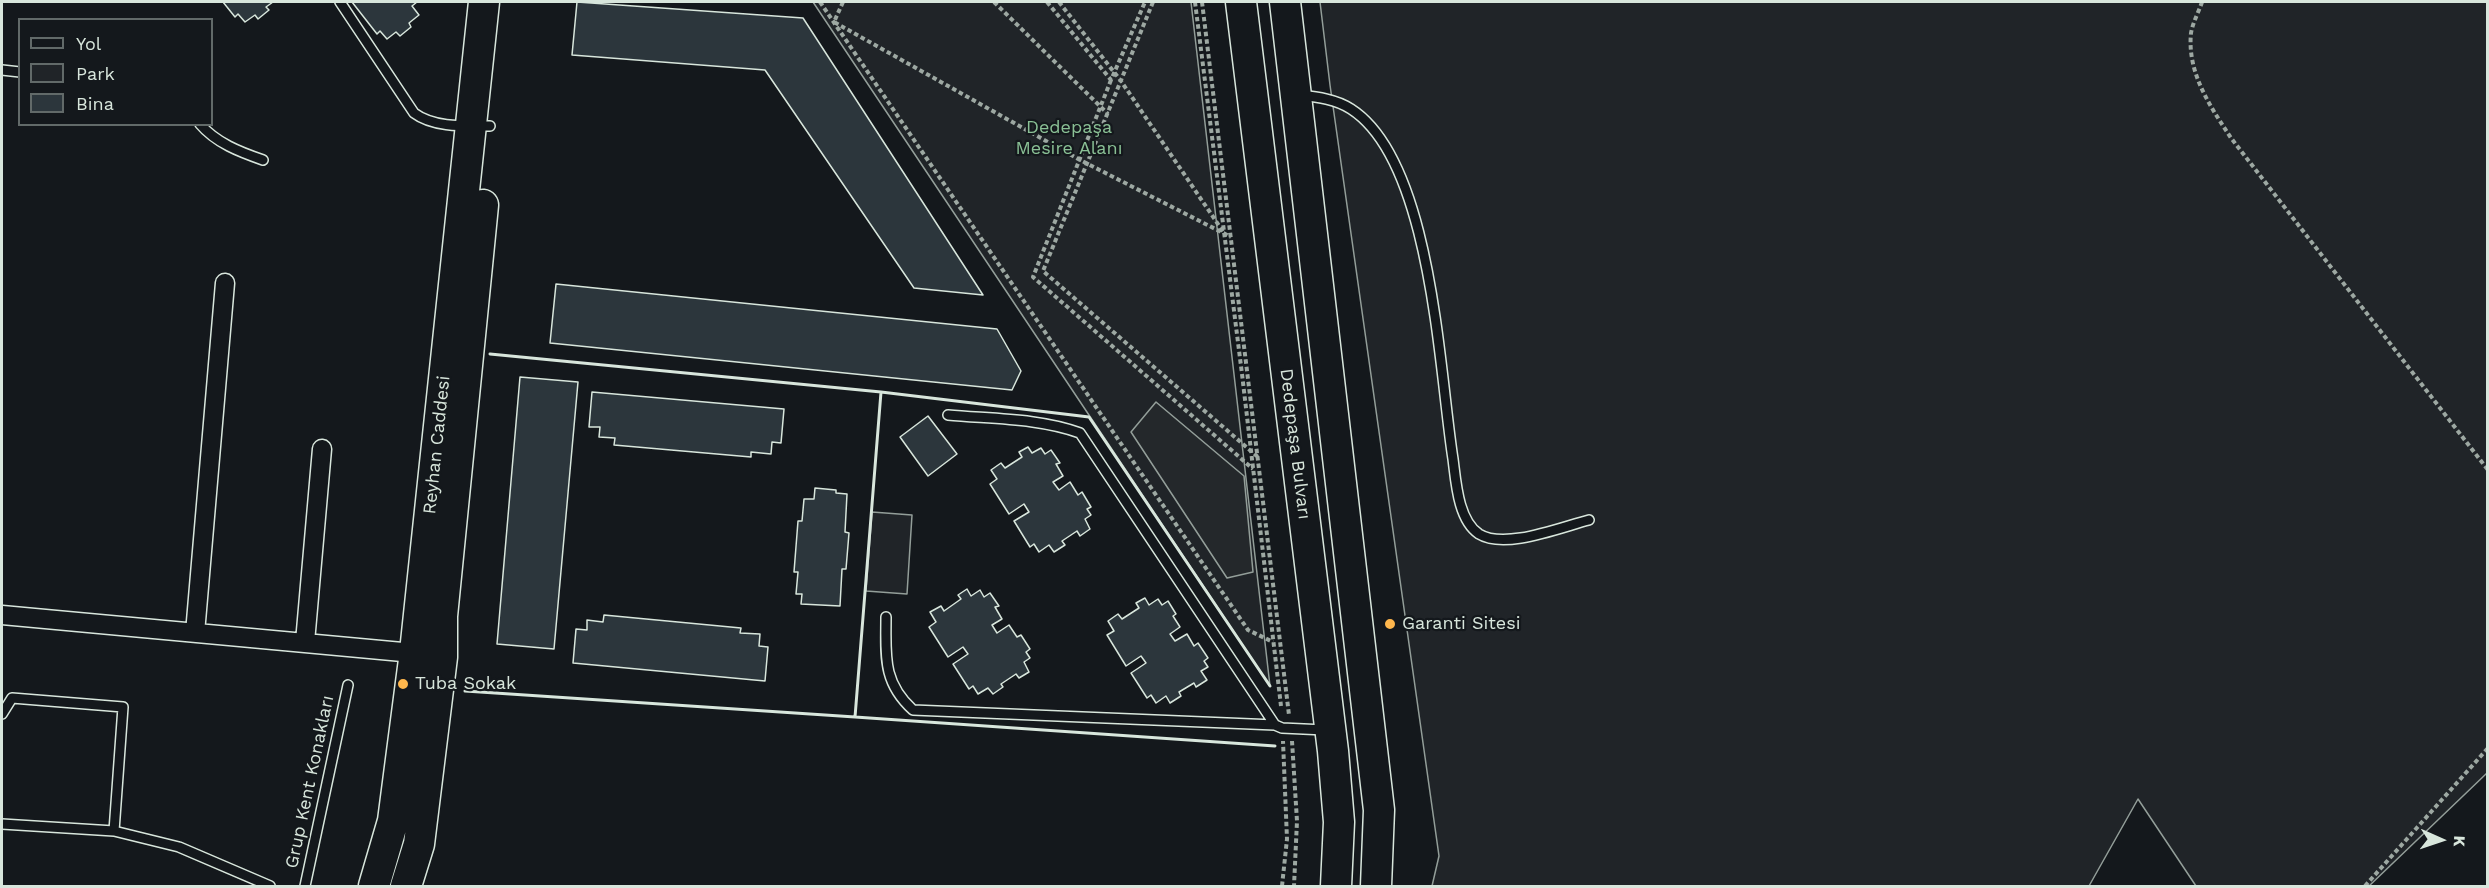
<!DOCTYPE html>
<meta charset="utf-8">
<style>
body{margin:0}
#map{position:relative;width:2489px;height:888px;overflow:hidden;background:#14181c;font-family:"Work Sans",sans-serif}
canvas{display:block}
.frame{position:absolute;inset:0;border:3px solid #d8e6dc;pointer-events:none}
.legend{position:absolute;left:18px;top:18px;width:195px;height:108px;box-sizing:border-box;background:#14181c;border:2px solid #626a69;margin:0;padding:8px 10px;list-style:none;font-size:18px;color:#d8e6dc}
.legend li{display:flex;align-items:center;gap:12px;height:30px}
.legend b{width:30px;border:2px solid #626a69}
.north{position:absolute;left:2411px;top:810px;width:60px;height:60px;-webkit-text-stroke:4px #14181c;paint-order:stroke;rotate:93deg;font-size:16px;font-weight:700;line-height:24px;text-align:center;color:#d8e6dc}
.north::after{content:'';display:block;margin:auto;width:21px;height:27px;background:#d8e6dc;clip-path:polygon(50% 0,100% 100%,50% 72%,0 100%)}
</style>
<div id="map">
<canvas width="2489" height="888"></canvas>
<div class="frame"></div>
<ul class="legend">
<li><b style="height:8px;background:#14181c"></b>Yol</li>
<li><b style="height:16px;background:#202428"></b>Park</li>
<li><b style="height:16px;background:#2c363c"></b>Bina</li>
</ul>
<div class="north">K</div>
</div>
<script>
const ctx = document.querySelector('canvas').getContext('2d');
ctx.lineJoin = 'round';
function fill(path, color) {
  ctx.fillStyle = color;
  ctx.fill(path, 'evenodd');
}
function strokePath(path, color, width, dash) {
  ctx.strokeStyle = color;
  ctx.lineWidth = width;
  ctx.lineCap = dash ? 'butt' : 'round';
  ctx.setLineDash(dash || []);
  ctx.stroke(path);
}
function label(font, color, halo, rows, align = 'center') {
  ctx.font = font + ' "Work Sans",sans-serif';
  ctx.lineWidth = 4.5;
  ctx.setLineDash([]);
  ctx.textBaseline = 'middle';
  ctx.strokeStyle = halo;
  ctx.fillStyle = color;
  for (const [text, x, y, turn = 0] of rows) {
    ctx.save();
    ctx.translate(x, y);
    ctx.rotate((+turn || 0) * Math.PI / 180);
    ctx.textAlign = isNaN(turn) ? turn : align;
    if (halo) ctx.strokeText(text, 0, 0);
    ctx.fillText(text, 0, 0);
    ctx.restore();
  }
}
const green = new Path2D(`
 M813,2H1191L1270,686Z
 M1320,2H2487V773L2369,886H2196L2138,799L2089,886H1432L1439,856L1330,85Z
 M872,512L912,515L907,594L866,591Z`);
fill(green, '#202428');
strokePath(green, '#939e99', 1.5);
const parking = new Path2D(`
 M1156,402L1244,476L1253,572L1227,578L1131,432Z`);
fill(parking, '#24282b');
strokePath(parking, '#939e99', 1.5);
const building = new Path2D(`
 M223,2H273L266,7L269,10L258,19L255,15L245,22L238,14L235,17Z
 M352,2H417L412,6L419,15L409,23L411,27L400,36L396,32L387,39L380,31L377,34Z
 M577,2L803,18L983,295L914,288L765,70L572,55Z
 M556,284L997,329L1021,371L1012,390L550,343Z
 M520,377L578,382L554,649L497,644Z
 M592,392L784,409L781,443L772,442L771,454L751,452V457L614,445L615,438L599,437L600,427H589Z
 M928,416L957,454L928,476L900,437Z
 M1028,447L1032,453L1041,448L1045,454L1051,450L1060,463L1056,464L1063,476L1053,482L1059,490L1070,482L1078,495L1082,492L1091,507L1087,509L1091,515L1085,519L1090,529L1080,536L1077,531L1062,541L1065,545L1054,552L1049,545L1039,552L1034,544L1030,547L1014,521L1029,512L1024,504L1009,514L990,484L997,479L991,470L1001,463L1005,468L1022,457L1019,452Z
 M815,488L836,490V493L847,494L845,532L849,533L846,569H842L840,606L801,604L802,594H796L798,572H794L798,521H802L804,499H814Z
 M967,589L971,596L980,590L984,597L990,593L999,606L995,607L1002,619L992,625L997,633L1009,625L1017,637L1021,635L1030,649L1026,652L1030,658L1024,662L1029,672L1019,678L1016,674L1001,684L1003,687L993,694L988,688L978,694L973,686L969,689L953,664L968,654L963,647L948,657L929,627L936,622L930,612L941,606L944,611L961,599L958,595Z
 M1145,598L1149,605L1158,599L1162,605L1168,601L1176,614L1173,616L1180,627L1170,634L1175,641L1187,634L1194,646L1198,643L1208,658L1204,661L1208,667L1201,671L1207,680L1196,687L1194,683L1179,692L1181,696L1170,703L1166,696L1156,703L1151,695L1147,698L1131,673L1146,663L1141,656L1126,666L1107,635L1114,631L1108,621L1118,614L1122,619L1139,608L1136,603Z
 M604,615L741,628L740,633L760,634L759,646L768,647L765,681L573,663L576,629L587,630V620L603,622Z`);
fill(building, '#2c363c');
strokePath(building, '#d8e6dc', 1.5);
const service = new Path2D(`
 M340,2L414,113C434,128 466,126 490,126
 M2,70L20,72
 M1299,95C1317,97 1336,99 1351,109C1432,161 1439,370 1453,459C1456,482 1458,520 1479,534C1505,550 1561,527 1589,520
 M200,124C216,143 240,152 263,160
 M886,617C886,655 882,682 913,710L1275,725L1080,433C1039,418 991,419 948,415
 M2,714L12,698L123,707L114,831
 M1275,725L1282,728L1325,730
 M2,824L114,831L179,847L270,886
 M305,886L348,685`);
const minor = new Path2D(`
 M2,615L424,654
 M195,633L225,283
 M305,642L322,449`);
const primary = new Path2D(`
 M1241,2L1333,751L1339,822L1336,886
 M1285,2L1379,810L1376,886
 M374,886L393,821L415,652L484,2
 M406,886L419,844L442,657V616L483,205`);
strokePath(service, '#d8e6dc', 12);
strokePath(minor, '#d8e6dc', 21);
strokePath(primary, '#d8e6dc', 33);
strokePath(new Path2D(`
 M820,2L1248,630L1273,642
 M843,2L834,22L1080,160L1231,237
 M994,2L1108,114
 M1047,2L1111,80L1145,2
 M1059,2L1121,81L1224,233
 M1153,2L1043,271L1259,458
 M1195,2L1242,374L1281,706
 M1202,2L1289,715
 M2202,2C2199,11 2193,22 2191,33C2187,73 2210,106 2231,138L2488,470
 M1111,80L1033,277L1253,469
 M1292,741L1297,821L1294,886
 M1282,886L1287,839L1283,741
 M2365,886L2488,748`), '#9da8a2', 4, [4.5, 3]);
strokePath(service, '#14181c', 9);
strokePath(minor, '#14181c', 18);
strokePath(primary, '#14181c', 30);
strokePath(new Path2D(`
 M490,354L881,392
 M1270,686L1089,417L881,392L855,717L1275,746
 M465,691L855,717V715`), '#d8e6dc', 3);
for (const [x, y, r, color] of [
 [1390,624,6,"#ffb74d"],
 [403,684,6,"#ffb74d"]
]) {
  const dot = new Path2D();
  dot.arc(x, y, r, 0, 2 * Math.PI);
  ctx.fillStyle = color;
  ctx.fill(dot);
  strokePath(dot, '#14181c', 2);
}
label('18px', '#8ac095', '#14181c', [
 ["Dedepaşa",1069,128],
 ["Mesire Alanı",1069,149]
]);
label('18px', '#d8e6dc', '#14181c', [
 ["Dedepaşa Bulvarı",1295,444,83],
 ["Reyhan Caddesi",437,445,-84],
 ["Grup Kent Konakları",310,782,-78]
]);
label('18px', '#d8e6dc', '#14181c', [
 ["Garanti Sitesi",1402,624],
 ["Tuba Sokak",415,684]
], 'left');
</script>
